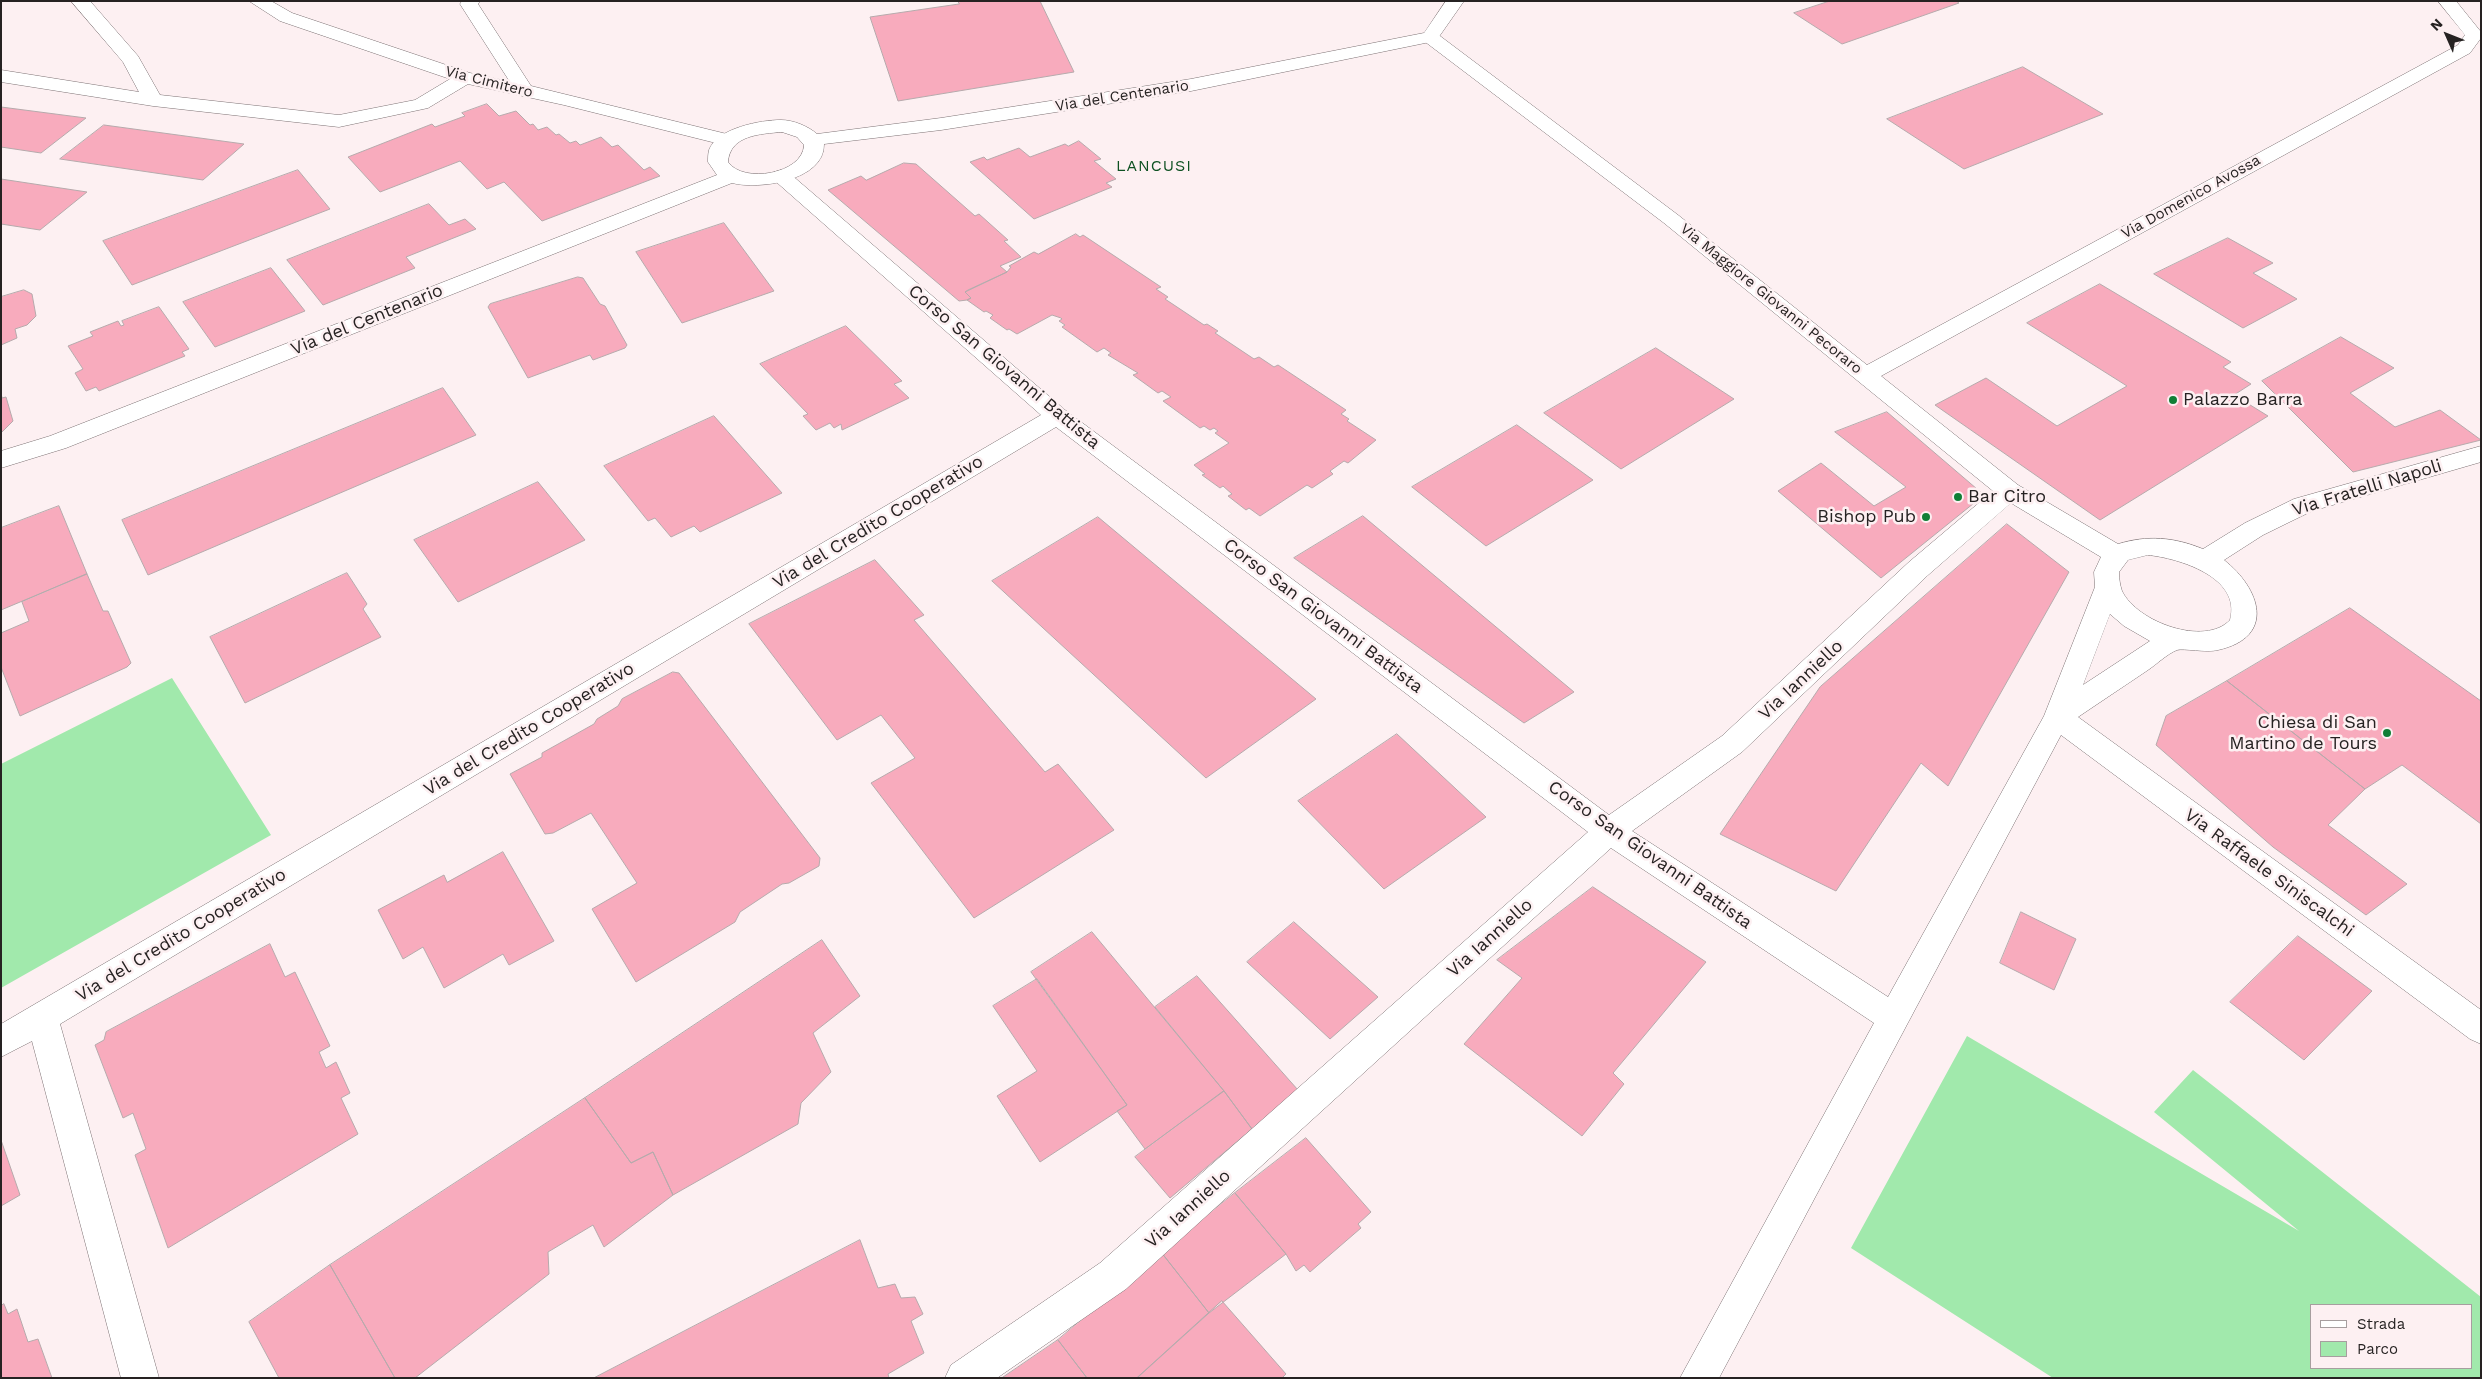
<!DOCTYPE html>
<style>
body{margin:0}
#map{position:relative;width:2482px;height:1379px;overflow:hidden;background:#fdf0f2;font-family:"Work Sans",sans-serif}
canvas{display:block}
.frame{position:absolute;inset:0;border:2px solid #262222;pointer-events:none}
.legend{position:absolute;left:2310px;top:1304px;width:162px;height:65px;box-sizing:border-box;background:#fdf0f2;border:1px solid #a79e9f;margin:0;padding:6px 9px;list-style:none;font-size:15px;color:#262222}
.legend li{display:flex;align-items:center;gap:10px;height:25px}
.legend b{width:25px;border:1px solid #a79e9f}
.north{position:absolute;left:2422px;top:10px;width:50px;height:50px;-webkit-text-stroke:4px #fdf0f2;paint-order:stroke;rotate:314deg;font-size:14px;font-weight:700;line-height:20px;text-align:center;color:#262222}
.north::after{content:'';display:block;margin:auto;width:18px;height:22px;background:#262222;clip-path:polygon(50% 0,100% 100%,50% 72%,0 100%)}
</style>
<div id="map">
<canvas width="2482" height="1379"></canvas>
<div class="frame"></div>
<ul class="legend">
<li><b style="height:6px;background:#fff"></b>Strada</li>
<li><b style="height:14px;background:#a1e9ac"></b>Parco</li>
</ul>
<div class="north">N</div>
</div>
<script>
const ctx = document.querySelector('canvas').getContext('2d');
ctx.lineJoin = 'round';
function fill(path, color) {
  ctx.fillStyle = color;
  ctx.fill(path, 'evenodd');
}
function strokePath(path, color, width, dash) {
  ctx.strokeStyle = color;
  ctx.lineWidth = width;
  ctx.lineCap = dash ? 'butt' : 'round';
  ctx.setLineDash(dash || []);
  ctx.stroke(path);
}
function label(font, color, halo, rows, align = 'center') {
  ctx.font = font + ' "Work Sans",sans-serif';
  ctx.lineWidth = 5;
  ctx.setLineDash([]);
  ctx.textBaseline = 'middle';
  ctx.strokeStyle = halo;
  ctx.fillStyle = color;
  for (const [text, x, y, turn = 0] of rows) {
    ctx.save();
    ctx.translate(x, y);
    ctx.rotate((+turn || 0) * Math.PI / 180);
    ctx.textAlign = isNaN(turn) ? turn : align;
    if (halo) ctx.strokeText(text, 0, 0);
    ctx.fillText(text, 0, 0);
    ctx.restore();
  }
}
fill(new Path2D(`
 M172,678L271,835L1,988V764Z
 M1967,1036L2299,1231L2154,1112L2193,1070L2481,1297V1378H2053L1851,1248ZM2311,1305H2471V1368H2311Z`), '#a1e9ac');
const building = new Path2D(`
 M958,1H1040L1074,72L898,101L870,17L959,4Z
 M1830,1H1956L1959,3L1842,44L1794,13Z
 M2023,67L2103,114L1964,169L1887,119Z
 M487,104L499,116L516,111L530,125L533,124L538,130L547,127L556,135L559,134L570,143L576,141L580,145L601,137L612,147L618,145L644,170L650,167L660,176L542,221L504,182L487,189L460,161L380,192L348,157L432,124L435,127L465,116L462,113Z
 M1,107L86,118L41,153L1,147Z
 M104,125L244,144L203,180L60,159Z
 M1079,141L1101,159L1094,161L1116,179L1106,183L1112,187L1034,219L970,162L984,157L987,160L1019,148L1030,157L1065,144L1068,146Z
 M904,163L916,164L975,216L979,214L1008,240L1004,241L1021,257L1000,266L1007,272L965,292L971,298L967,300L959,301L828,190L861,176L866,180Z
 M298,170L330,209L132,285L103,241Z
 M1,179L87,192L40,230L1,224Z
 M429,204L449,225L465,219L476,229L406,257L415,268L323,305L287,260Z
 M724,223L774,291L682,323L636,252Z
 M1076,234L1080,237L1083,235L1161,287L1156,289L1168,297L1165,299L1204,325L1207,324L1218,331L1215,333L1254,359L1259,357L1274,367L1278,365L1346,410L1341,414L1349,419L1347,421L1376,440L1348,463L1344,461L1330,471L1333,474L1312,488L1307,485L1260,516L1249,508L1246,510L1228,496L1232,494L1223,486L1220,488L1202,475L1205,474L1194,465L1229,443L1215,433L1218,431L1214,428L1210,430L1204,426L1200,428L1163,401L1171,397L1162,391L1158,393L1133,375L1138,373L1108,355L1111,353L1104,348L1097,352L1062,327L1065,325L1059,321L1062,319L1061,318L1052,315L1017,334L1009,329L1007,330L990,318L993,315L986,311L984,312L967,300L971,298L965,292L968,290L1007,272L1011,267L1009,266L1034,252L1038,254Z
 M2228,238L2273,263L2253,273L2297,299L2243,328L2154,274Z
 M271,268L305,311L215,347L183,302Z
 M578,277L583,278L600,304L605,306L627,345L625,348L593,360L590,355L528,378L488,307L490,304Z
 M2100,284L2231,362L2223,367L2251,384L2234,395L2268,416L2100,520L1935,405L1986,378L2057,426L2127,386L2027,323Z
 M24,290L32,294L36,316L27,325L15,329L17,338L1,345V297Z
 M159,307L189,349L182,352L185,356L99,391L96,387L86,391L75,373L83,369L68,346L93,336L90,332L118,321L121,326L124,325L122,321Z
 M846,326L902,381L894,384L909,398L842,430L841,424L834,428L830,423L816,430L803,416L808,414L760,364Z
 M2341,337L2394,368L2350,393L2395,427L2440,410L2481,440L2353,472L2262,381Z
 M1656,348L1734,399L1621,469L1544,413Z
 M443,388L476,435L148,575L122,520Z
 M1,393L2,398L6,397L13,421L1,433Z
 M1887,412L1984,495L1881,578L1778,491L1821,463L1874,506L1906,487L1835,432Z
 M714,416L782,493L700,532L694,526L671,537L655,518L648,521L604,466Z
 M1517,425L1593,480L1486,546L1412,487Z
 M538,482L585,540L458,602L414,540Z
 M59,506L87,574L1,610V528Z
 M1363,516L1574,692L1524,723L1294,558Z
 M1098,517L1316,699L1206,778L992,581Z
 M2007,524L2069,572L1948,786L1921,763L1836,891L1720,834L1820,687Z
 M875,560L924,615L914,620L1045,772L1058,764L1114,830L974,918L871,783L915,758L881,715L837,740L749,624Z
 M347,573L367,604L363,609L381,637L245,703L210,637Z
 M87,574L103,611H108L131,663L127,667L20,716L1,667V633L29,621L22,602Z
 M2350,608L2481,701V824L2402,765L2365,789L2227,681Z
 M673,672L679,673L820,858L819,866L789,883L782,884L740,912L735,922L636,982L592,909L637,883L591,813L553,833L545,834L510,774L542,757V753L594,724L597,719L618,706L622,699Z
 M2227,681L2365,789L2328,825L2407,884L2366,915L2273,847L2156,745L2166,716Z
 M1397,734L1486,817L1384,889L1298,801Z
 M503,852L554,941L509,965L503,954L444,988L423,947L403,959L378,910L444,875L447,882Z
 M1593,887L1706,962L1613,1073L1624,1084L1582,1136L1464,1044L1522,978L1497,960Z
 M2021,912L2076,939L2054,990L2000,963Z
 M1294,922L1378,997L1330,1039L1247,962Z
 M1092,932L1224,1091L1145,1149L1117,1111L1127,1105L1031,972Z
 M2298,936L2372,991L2304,1060L2230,1002Z
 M822,940L860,996L813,1033L831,1072L801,1103L798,1124L673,1195L653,1152L631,1163L585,1098Z
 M270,944L285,977L295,972L330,1046L319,1052L326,1068L336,1062L350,1093L341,1098L358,1134L168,1248L135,1155L146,1149L133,1113L123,1118L95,1045L104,1040L106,1032Z
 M1197,976L1298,1090L1252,1129L1224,1091L1155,1007Z
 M1037,979L1127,1105L1040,1162L997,1096L1037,1071L993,1006Z
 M1224,1091L1252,1129L1170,1198L1135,1157Z
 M585,1098L631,1163L653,1152L673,1195L604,1247L593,1225L548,1252L549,1274L415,1378H395L330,1265Z
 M1306,1138L1371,1212L1358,1224L1361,1228L1310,1272L1304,1265L1296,1271L1286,1254L1235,1193Z
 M1,1140L20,1195L1,1206Z
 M1235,1193L1286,1254L1209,1313L1161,1252Z
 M860,1240L878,1288L895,1284L901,1298L915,1297L923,1314L911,1321L924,1353L888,1374L889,1378H594Z
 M1161,1252L1209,1313L1137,1378H1087L1058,1340Z
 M330,1265L395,1378H279L249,1322Z
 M1222,1301L1286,1374L1282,1378H1137Z
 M4,1304L8,1314L17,1309L28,1342L38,1339L52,1378H1V1306Z
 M1058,1340L1087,1378H1002Z`);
fill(building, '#f8abbd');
strokePath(building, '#b6aaac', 1);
const minor = new Path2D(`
 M71,1H90L138,56L160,95L339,115L415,100L450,79L280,21L249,1H271L292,13L470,73L510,82L460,4L462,1H480L478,4L531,86L735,136L738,140L735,144L728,146L564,105L468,84L428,108L339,127L153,106L1,82V70L139,92L123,62Z
 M2438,1H2456L2481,32V38L2470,53L1881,376L2018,485L2118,544C2147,535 2174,537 2203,549L2245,523L2294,499L2481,446V462L2312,511L2263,535L2224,560C2260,588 2277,637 2218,650C2207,653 2183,648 2177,650C2167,654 2157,664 2148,670C2125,686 2101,701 2078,717L2481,1010V1044L2470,1039L2061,735L1719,1378H1680L1874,1023L1611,848L1126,1289L997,1378H945L951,1365L1100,1263L1588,832L1056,427L60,1024L159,1378H121L32,1041L1,1057V1024L1041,415L774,180L771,176L774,172L781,170L788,172L1065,410L1609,815L1722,736L1909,562L1993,491L1664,223L1424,41L1421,37L1424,33H1436L1678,215L1867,365L2458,45L2465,35ZM2011,503L2101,557L2094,572L2095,587L2044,716L1888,997L1632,831L1742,752L1927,576ZM2148,555C2178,558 2242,577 2230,620C2205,647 2137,622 2122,591C2120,585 2119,579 2119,572L2128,560ZM2110,614L2124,626L2150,641L2083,685Z`);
const tertiary = new Path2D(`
 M1446,1H1464L1436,41L1430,42L1191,91L941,130L824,144C825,181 758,190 732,183L66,448L1,468V451L50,436L717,175L708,162C708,158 708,154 709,150C717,128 761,120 781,120C793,120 808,126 817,134L941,118L1191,79L1424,33ZM782,132L797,137L804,145C803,174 743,184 728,162C730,135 760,134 782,132Z`);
strokePath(minor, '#7d7274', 1);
strokePath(tertiary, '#7d7274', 1);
fill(minor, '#fff');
fill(tertiary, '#fff');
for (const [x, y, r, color] of [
 [2173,400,5,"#107f36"],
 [1958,497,5,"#107f36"],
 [1926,517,5,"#107f36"],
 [2387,733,5,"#107f36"]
]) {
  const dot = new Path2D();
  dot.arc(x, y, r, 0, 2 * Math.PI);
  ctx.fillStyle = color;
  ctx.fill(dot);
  strokePath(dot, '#fdf0f2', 2);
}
label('15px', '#262222', '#fdf0f2', [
 ["Via Cimitero",489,82,14],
 ["Via del Centenario",1122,96,-9],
 ["Via Domenico Avossa",2191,197,-29],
 ["Via Maggiore Giovanni Pecoraro",1771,299,39]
]);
ctx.letterSpacing = '1px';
label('16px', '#0e5122', '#fdf0f2', [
 ["LANCUSI",1154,166]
]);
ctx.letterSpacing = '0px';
label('18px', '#262222', '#fdf0f2', [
 ["Via del Centenario",367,320,-22],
 ["Corso San Giovanni Battista",1004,367,40],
 ["Via Fratelli Napoli",2367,488,-17],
 ["Via del Credito Cooperativo",878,522,-31],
 ["Corso San Giovanni Battista",1323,616,37],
 ["Via Ianniello",1801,680,-43],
 ["Via del Credito Cooperativo",529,729,-31],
 ["Corso San Giovanni Battista",1650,855,35],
 ["Via Raffaele Siniscalchi",2269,873,36],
 ["Via del Credito Cooperativo",181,935,-31],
 ["Via Ianniello",1490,938,-42],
 ["Via Ianniello",1188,1209,-42]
]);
label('18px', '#262222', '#fdf0f2', [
 ["Palazzo Barra",2183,400],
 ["Bar Citro",1968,497],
 ["Bishop Pub",1916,517,"right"],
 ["Chiesa di San",2377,723,"right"],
 ["Martino de Tours",2377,744,"right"]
], 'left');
</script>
